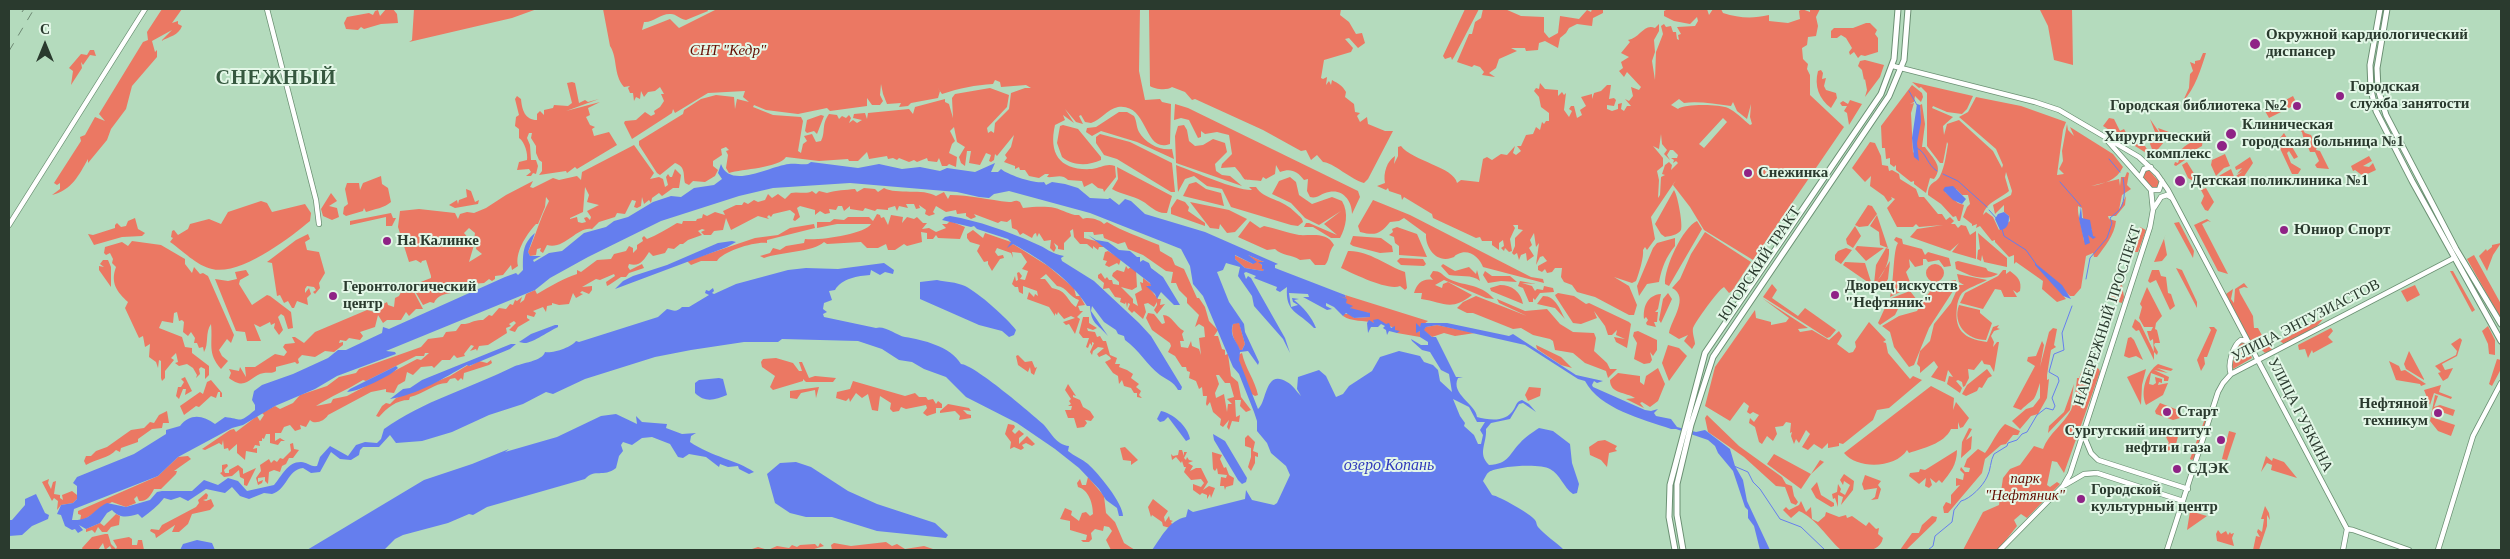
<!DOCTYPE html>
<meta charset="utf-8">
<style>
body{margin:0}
#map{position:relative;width:2510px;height:559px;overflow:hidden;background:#b4dbbd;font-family:Georgia,serif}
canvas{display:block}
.frame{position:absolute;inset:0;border:10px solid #2a3a2e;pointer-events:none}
.north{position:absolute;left:20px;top:20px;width:50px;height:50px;-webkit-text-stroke:4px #e3f7e7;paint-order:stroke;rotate:0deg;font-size:14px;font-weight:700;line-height:20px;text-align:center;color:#2a3a2e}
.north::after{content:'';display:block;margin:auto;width:18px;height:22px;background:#2a3a2e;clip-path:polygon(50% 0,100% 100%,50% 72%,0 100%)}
</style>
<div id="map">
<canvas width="2510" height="559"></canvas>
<div class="frame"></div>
<div class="north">С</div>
</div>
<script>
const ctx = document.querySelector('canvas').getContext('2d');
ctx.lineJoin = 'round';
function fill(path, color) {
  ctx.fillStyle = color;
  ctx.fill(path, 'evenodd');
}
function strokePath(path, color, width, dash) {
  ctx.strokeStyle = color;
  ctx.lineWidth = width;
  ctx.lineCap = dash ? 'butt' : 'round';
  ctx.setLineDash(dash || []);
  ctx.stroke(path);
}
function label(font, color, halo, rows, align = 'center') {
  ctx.font = font + ' Georgia,serif';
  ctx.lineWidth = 4;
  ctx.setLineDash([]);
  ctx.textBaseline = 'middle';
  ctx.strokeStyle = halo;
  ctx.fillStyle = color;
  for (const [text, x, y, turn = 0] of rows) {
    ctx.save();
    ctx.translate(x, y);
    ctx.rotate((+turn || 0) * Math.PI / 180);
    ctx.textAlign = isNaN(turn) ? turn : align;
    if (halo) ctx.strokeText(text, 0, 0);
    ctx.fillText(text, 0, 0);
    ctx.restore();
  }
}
fill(new Path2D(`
 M162,9H182L172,23L178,21V24L182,26C179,35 169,37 161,41L172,30L152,41L155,52L157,50V57L132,86L126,109L111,129L107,140L88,163V159C79,175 72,190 52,195L60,189V183L57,185L54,183L81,141L80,137L85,135L95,117L105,121L99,114L143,42L148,40L147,32Z
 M386,9H393L397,14L398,23L381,24L364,29L361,27L358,30L346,29L344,23L347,17L369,13L373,15L375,11L378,10L380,16Z
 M414,9H537L512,18L409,42L412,40Z
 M603,9H707L708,11L686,20C680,19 676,14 671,14C661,13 653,23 644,22L642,30L670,19L679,28L717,9H1140L1139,71L1145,100L1160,99L1162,102L1171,104L1170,144C1143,154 1149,103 1118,107C1107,109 1101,120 1091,123L1085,122L1081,115L1079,116L1083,124L1076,122L1065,109L1074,123L1063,115L1065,120L1055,125C1048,155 1061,171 1092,169C1101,168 1106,163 1115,166L1116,177L1104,192L1103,189L1098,188L1092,183L1084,187L1082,181L1068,180C1062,173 1054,178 1047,177L1049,174H1045L1039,178L1029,176L1025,170H1020L1019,167L1015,169V166L1004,162L1007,158L1005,155L1011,147L1014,135L997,156L995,154L994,160L991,162L989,161L991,155L986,153L980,165L969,163L971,151H967L965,166L961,163L959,157L965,147L957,142L954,127L950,131L955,141L952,144L949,153L957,157L956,167L949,164L947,166H942L939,158L937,162L928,161L927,158L917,162L914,160L909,162L899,158L897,160L893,158L888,159L887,156L869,159L867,152L858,161H849L848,159L819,161L786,157C779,168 742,169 729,173L726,168L728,155L726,151L729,150L726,147L721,149L722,155L713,161V166L718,170L715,176L705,182L693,181L689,185L685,183C683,174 686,167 675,163L660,175L657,173L639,145V141L683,114L684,110L701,99L716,95L734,97L735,109L737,99L749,102L743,97L745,91L708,93L675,113L673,109L672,113L666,117L632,139L624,123L625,121L636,120L645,112L651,116L655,114L654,111L660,107L664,101L661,94H664L660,87L655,91L648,92L644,97L641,91L640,99L636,97L634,101L633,93H630L628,88L630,86L624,87C613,74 618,58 610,46ZM995,80L1000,82L1001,87L1026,85L1031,88H1025L1011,93L1009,109L995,123L994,133L991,131L988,133L987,128L1007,107L1009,95L990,88L955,94L952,98L953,118L949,104L945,102V99L915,107L913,114L909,109L868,113L867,119L865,113L854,114L853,118L862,120L857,123L853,120L849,123L851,118L849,115L846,118L842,116L839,119L837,115L829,114C821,125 826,132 821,141L816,142L812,134L804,136L807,141L803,144L801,153L798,151L803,121L801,117L773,115L753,107L754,105L766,110L798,114L827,108L830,111L867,106V98L872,105H880L883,101L880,95L881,84L883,94L887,104L901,103L899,107L908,106L911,103L938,98L940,91L937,87L942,94C960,88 975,85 993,84Z
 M1149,9H1341L1340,15L1349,22L1356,34L1362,33L1365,43L1358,48L1349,38L1345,39L1353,48L1351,52L1324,60L1321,78L1323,79L1327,77L1326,85L1329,81L1331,85L1332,80C1339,84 1342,85 1346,92L1345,97L1354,104L1355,112L1360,113L1357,116L1360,122L1367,117L1368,124L1385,131H1393L1368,179L1364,183C1352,180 1332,162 1323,162L1317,155L1311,160L1306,150L1301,151L1263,130L1195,99L1192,100L1185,92L1172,87C1167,91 1154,89 1150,86Z
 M1465,9H1479L1454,57L1452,60L1451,57L1445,59L1443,56Z
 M1483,9H1505L1521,16L1544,17V32L1549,38L1558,33L1560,16L1579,19L1587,10L1591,12L1592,9H1603V13L1593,18L1592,26L1577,24L1569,28L1566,33L1560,38L1558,48L1545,41L1539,43L1538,50L1526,51L1525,48H1511L1517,51L1499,59L1496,68L1489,73L1495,77L1482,75L1484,72L1480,67L1474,65L1472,67L1457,62L1469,34H1472L1475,22L1481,18Z
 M1668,9H1707L1709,15L1713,9H1721L1723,13C1739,18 1752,19 1769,15V21L1788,23L1800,19L1799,11L1802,9L1810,12V9H1820L1816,17L1818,26L1816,36L1808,37L1807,45L1802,48L1803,59L1808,64L1807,69L1810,75V95L1844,127L1753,260L1704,230L1690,207L1673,185L1676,180L1651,217L1655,239L1647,250L1645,247L1643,250C1644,257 1639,273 1636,281L1632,283L1614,277L1629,286L1637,305L1634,315H1629L1595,297L1577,292L1572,285L1564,282L1561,277L1562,268H1555L1552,272L1547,273L1545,269L1542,272L1538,270V266L1547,261L1543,256L1540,257L1536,265L1539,243L1536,247L1534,233L1530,240L1532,245L1529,248L1534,256L1527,261L1526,253L1521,255L1519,260L1517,253L1514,255L1512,253L1515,246V238L1523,230L1518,229V225H1513L1515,228L1510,239L1512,251L1509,252L1505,248L1504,251L1501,248L1504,246L1503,240L1499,243V250L1492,245V241H1482L1480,237L1476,238L1433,218L1432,214L1404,197L1402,200L1401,195L1389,191L1388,188L1386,190L1377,186L1385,183C1383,173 1387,161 1395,156L1394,164L1398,156V147L1401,146C1412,161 1454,167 1457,183L1461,180L1479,182L1483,159L1487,157L1492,160L1501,154L1507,155L1515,146L1513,153L1516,155L1521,151L1517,146H1521L1526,135L1533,134L1536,127L1540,130L1542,122L1544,124L1546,121H1549V113L1541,107L1539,97L1534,91L1536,88L1539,89L1540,83L1545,89L1558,90V96L1562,92L1564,95L1566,93L1564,110L1569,117L1572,111L1569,109L1571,106H1574L1577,118L1582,115L1580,110L1586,106L1581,97L1592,94V99L1594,93L1601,91L1607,85H1611L1609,99L1614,98L1616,100L1614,106L1607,105V109L1612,111L1618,109V104L1622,103L1621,109L1624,111L1627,106H1631L1625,99L1629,101L1633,96L1631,87L1639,90L1641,87L1627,72L1624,77L1619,71L1623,68L1621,62L1629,57L1621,53L1630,42L1628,40C1640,38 1644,23 1655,28L1659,24V31L1654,40L1655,52L1652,61L1655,80L1656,52L1663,34L1661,26L1664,24L1666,27L1671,26L1673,32H1676L1677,39L1679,40L1678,35L1681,34L1677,27L1695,26L1698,21L1697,17L1690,24L1674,21L1664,16V11ZM1679,99L1684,103C1698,101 1715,104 1731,106L1733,102L1737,111L1747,119L1751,104L1750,117L1752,124L1750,125C1744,120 1735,111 1728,108C1719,104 1683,104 1678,109L1671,105ZM1723,118L1727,122L1704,148L1699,144ZM1661,134L1662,144L1667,150L1664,154L1670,160L1667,155L1670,150H1673L1678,155L1677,158H1671L1674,160L1673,163L1676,161L1678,163L1671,170L1672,165L1669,162L1665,165L1662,174L1665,175L1661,177L1660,195L1658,198L1659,180L1657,171L1663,166V158L1653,146L1659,149Z
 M2072,9L2073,65L2054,60L2048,26L2040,10Z
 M1866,23H1870L1877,30L1875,34L1878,38V52L1865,56L1861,55L1858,58L1854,52L1850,55L1849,52L1852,48L1846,38L1841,35L1837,38H1831V31L1834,28H1853Z
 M90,50H94L96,56L90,55L83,65L81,62L82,68L71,85L73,71L69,68L81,54L87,55Z
 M2203,53H2206C2201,69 2195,89 2183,101L2189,88L2190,74L2193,71L2190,62L2195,64V61L2200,60Z
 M1865,60L1884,65L1880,77L1865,97L1867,90L1865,79L1864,80L1862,70L1858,66L1860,61Z
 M1821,70L1823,73L1822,79L1826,78L1824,86L1826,90L1836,93L1837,98L1831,108C1819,99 1814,86 1818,71Z
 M572,82L575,83L579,103L585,100L588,102L599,99L566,111L600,102L588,108L590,115L586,117L590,125L595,127L592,129L594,136L609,132L617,145L577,169L575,167L567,173L566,171L539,175L542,171V162L539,160L536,153V146L531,138L532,133H529L527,138L530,145L531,160H536L538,166L536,174L533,173L531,176H526L531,172L529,169L517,170L519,162L527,160C528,154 525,142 519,138V129L515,126L516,117L519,115L515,99L517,96L521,99C522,110 525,120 537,120V114L540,111L544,115V110L553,108L554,105L568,106L572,103L567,83Z
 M1912,82L1973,96L1967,109L1962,114L1947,112L1933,106L1932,108L1953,117L1943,126L1944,135L1947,124L1959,120L1993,151L2002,168L2003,165L1996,149L1959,117L1968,112L1976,97L2021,106L2066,122L2063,130L2057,175L2064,174L2059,169L2063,161L2062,151L2067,124L2068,130L2074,136L2070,127L2113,154L2123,167C2117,180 2104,184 2091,186L2119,179L2120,186L2121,177H2125L2127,172L2129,173L2127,185L2131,189L2122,195L2119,210L2126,196L2125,205L2116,216H2108L2109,219L2116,221C2114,236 2105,246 2097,257H2094L2093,253L2086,256L2081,288L2074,296H2070L2036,264L2066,299L2057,302L2042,289L2043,281L2016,262L2014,264V255L2009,257L1995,242V240L1992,241L1980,226L1976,228L1977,224L1972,226V224L1963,217L1967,207L1970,204L1968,195H1962L1956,189L1945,192L1958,203L1964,205L1960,221H1958L1956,216L1953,217L1941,204L1928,195C1928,181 1936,184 1940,176C1945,166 1946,155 1948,144L1947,142L1943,163H1940L1927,146V93L1921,87L1919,88ZM2006,172L2012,191L2011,195L1993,205L1995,214L2004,205V212L2009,216L2010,221L1999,230L1993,217L1986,212L1983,215C1986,202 2000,199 2009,191L2005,177ZM2078,206L2082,208L2083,218L2092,230V237L2088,234V239L2084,241C2083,229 2077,216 2078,206Z
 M1912,85L1922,93L1923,97L1921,102L1915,96L1914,102L1910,104L1914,103L1911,113L1913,153L1917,148C1915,133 1922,120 1920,105L1922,104L1925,124L1922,147H1925C1933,159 1944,166 1934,179L1930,178L1926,193L1914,184V181L1911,182L1896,170V165L1894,167L1890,164V158L1886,159L1885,148H1882L1881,126Z
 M2293,96L2297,104L2269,118L2265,111Z
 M1850,100L1862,104L1849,125L1847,113L1844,111L1847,106H1842L1840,103L1843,101L1848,104Z
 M1175,104L1188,108L1358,191L1360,197L1352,214C1352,201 1343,189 1329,192C1321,193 1318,199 1310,197L1307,191L1308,179L1304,180C1297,171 1291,168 1280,172L1276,165L1275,174L1266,179L1263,177L1261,181C1237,178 1250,184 1235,167L1221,168L1222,164L1232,154L1229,135L1217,132L1205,134L1201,131V137L1198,138L1189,120L1181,118L1174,120Z
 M1119,112H1127L1134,116C1137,121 1136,127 1139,132C1145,143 1160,151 1172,149L1174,159L1137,142L1101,131L1092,136L1086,132L1087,128L1096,127Z
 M821,115L824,116L817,134L814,131L807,133L805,131L807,120Z
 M2109,118L2114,119L2120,131L2124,129L2132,143L2145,146L2151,156L2103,126Z
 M2150,119L2161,135L2158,128L2169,132L2167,138L2162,137L2164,142L2154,154L2150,144L2155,132Z
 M1063,125L1078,129L1101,157V160C1088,166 1073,166 1062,157L1057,143L1060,126Z
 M1184,125L1187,130L1189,141L1195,146L1203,145L1213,139L1225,143L1227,152L1215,164L1216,171L1222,175L1230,176L1242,186L1176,163L1175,136L1178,126Z
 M2301,127L2305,133L2311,135L2317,147L2316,150L2320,151L2329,169L2317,168L2315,165L2319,161L2315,152H2310L2308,147L2311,144L2308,140L2304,141L2302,132L2299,130Z
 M2284,133L2298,157L2294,159L2289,151L2287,153L2291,163L2301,169L2298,174H2292L2277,142Z
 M1100,134L1130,142L1172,163L1175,192H1171L1117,159L1104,155L1096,143V137Z
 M2203,139L2202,146L2184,156L2185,160L2176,166L2174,165L2175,162L2178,163L2180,157L2177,156C2182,146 2192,140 2203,139Z
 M1870,142L1875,143L1881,156L1882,165L1888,166L1889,171L1892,170L1899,174L1900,179L1916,189L1919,197H1924L1938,214H1942L1946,220L1950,217L1954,221L1951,224H1955L1958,228L1961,225L1966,226L1970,235L1976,231V259L1952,252L1959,243L1950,251L1910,237L1917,229L1943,225L1919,227L1916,224L1913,227H1897L1887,208L1895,199L1891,197L1892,199L1888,202L1884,196L1870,186L1871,176L1865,182L1852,168Z
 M634,145L654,173L650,179L659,177L663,179L665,187L668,185L666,177L668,174L670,177H672L675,169L681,175L679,188H673L662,196L659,193L652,198L651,203L649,200L644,204L642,197L641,206L637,208L634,207L636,201L632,200L625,214L617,213L615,217L599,222L592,229C577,226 565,250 547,245L543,253L540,251L541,248L537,249L536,255L530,256L528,252C536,235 540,218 549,201L546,197L545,207L538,224H536C525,236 515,253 518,266L512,270L511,265L503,275L495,276V279L492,281L489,279L484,283L472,284C465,297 440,288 434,303L430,302L423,305L416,293L421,289L418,283L431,278V276L426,260L422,261L421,263L416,260L409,262L398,227L400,211L419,209L455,213L458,219L460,214L467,212L474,213L486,208L506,195L533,181L530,187L533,188L553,178L559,180L577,176L581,180L582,172ZM585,187L589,195L587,202L599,205L587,211L591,217L590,220L587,217L584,218L586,222L582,223L578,222L577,217L570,219V218L583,212ZM469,228L475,233L474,240L478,239L476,249L482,254L469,262L474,245L464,233Z
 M2225,154L2230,166L2224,168L2216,176L2211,165L2212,160Z
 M2369,156L2372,161L2363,166L2369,167L2373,163L2376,170L2363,176L2355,170L2353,171L2351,166Z
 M2250,157L2253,163L2239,184L2236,176L2243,171L2237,174L2242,168L2236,170L2235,167Z
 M2187,162L2198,180V184L2193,186V181L2188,178L2182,165Z
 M1176,165C1195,172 1237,191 1252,190L1249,187H1256C1264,200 1282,198 1296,213C1300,217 1302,217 1303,222L1298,226L1291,225L1231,207L1222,189L1207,186L1194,176L1185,179L1178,192Z
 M1117,167L1172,196L1167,213C1156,214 1151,206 1142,201C1132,195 1122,195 1112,189L1118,179Z
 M2148,169L2160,183L2156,189L2152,188L2142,176L2144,171Z
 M2231,169L2235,179L2229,186L2222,184L2217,177Z
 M381,176L382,184L388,188L391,202C384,208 375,209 366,212L364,208L363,211L346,216L343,214L344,207L348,204L345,189L347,183H359L360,190L363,183Z
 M1290,177L1296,182L1299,195L1312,204L1332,197L1342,201C1349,213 1346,227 1340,238H1331L1313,227H1304L1306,223H1309L1337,235L1324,224L1341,211L1319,225L1305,218L1291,203L1272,194L1279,181Z
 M1196,182L1206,189L1221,193L1224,206L1183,196L1189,184Z
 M864,188L875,189L878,192L884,188C897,195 923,188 936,196L944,192L948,199L950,195C970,195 989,200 1009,202C1014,202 1015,199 1020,202L1023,208C1034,207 1044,206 1055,208C1063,210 1072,216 1079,215L1083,219C1088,216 1101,220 1104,224L1107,222C1124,232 1140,237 1159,245L1160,251L1172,258L1175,265L1184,269L1197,298H1199L1205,307L1209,321L1218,330L1214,336H1218L1222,349L1225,350V355L1228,354L1231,376L1238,382L1241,397L1251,410L1246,412L1240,406L1241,400H1235L1236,417L1240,415L1239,422L1232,421L1229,430L1227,427L1229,420L1223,427L1220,425L1221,419L1213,412L1210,402L1207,406L1206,404L1207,396H1203L1202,387L1199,389L1196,381L1189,378L1190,372L1187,371L1186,367H1182L1175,356L1168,352L1171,346L1170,343L1152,330L1146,318L1148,313L1154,314L1162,324L1165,323L1163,315C1172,315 1175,326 1184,331L1182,334L1184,341H1180L1181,347L1188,348L1191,341L1192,346L1199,349L1201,355L1199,338L1205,337L1204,327L1199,324L1195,327L1199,315L1187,303V298L1179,290L1176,283H1171L1173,272L1166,271L1143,255L1128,249L1125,242L1118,244L1104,238L1103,234L1094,235L1093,232H1084V238L1096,241L1105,247H1099L1098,250L1093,246V249L1087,244H1080L1074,237L1073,229L1070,231L1071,236L1064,243V250L1058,249V246L1054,243L1056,248L1054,252L1050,248L1051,240L1044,241L1039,233L1037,237L1036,233L1034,234L1032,238L1023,233L1020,235L1017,230L1012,228L1011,219L1007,222L1001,221L998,223L974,214L976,217L971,219L966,216V213L957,214L956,210L946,212L936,206L933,212L935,214L929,216L925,214L926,210L919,205L920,208L916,209L914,204H906L908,208L899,206L897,211L895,206L888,208V210L877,209L875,211L865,208L863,211L850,209V206L844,211L842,206H838L836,210L829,209L830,213L825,214L820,211L815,215V210L800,206L797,208L800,217L795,221L793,220L795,214L790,210L773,214L771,217L769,215L767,217L769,219L758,216L731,230L726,218L723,230L714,231L711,235H704L701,232L705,230L702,229L698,231L702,235L688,240L683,244H680L674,249L668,248L665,253L653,256L649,252C644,260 640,267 629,264L628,267L630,270L642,264L644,268L629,273L626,277H621L609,285L607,286L606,282L615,276L614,274L600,280L596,279L582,287L592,286V290L589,294L582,291L580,293L583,294L576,298L573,293L569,304L559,305L552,303V305L547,306L546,312L543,307L533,311L536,313L534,317L527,315V318L530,320L518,327L515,332L509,330L516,323L514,321L509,324L511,326L506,328L507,333L488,345L479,346L477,351L476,349L470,351L474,346L471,345L464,354L465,356L457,358L454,355L450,360H442L434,368L432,366L421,367L413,375L407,372L405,381L398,385L394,393L386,392V389L371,392L328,415C325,421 314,425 310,420L306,427L300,425L301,429L295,431L290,425L284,427L281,433H275V441L280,438L285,441H281L278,445L270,443V434H266L264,439L262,438V441H259L260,446L255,445L253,449L257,448V453L246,451L245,460L237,453V444L229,451L228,448L224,449L223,440L222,445L219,443L205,450L202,449L230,430L234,429L236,432L257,416L260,421L264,415L262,413L275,406L280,409L293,403L300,395L327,386L339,377L356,373L359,369L421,347L428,339L443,337L446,332L456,331L461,324C469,325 474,319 483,320L489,315L492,316L499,308L506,309L510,304L513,305L515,300L517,301L522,297L520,303L524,300L526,294L535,290L537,294C551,286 564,278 577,274V270L581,272L597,260L611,259L614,254L626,251L629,246L633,248V253L637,249V245L643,241L642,238L644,236L647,239C657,235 667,229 677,223L682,224L683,221H696L697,219L702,218L703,214L707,216L715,212L725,215L723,211L736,205H742L744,202L748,204L754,200L758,202L765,200L768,194L772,198L778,194L785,199L791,193C798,191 806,195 812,191L816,194L819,191L827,193C837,190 845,190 855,189L857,192ZM425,353H429L421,360L417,359L347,396L333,399L331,403L316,406C331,396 347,390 363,380L366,381L416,356H424ZM1216,375H1219L1225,383H1230L1234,397L1227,399L1232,404H1228L1227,412L1224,394L1216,398L1215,393L1219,384Z
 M2206,188L2214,202L2208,211L2205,210L2201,203L2204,196L2201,190Z
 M466,189L471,191L475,202L479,200L478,204L455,208L449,205L457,200L458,204L459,200L467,197Z
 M1674,190C1678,196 1683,225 1681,230C1678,235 1670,236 1665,237L1661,234L1655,224Z
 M331,193L337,201L329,206L337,208L339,217L332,220L323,216L321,209Z
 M1177,199L1185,202L1189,207L1188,211L1205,223V226L1171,214V208Z
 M1373,200L1410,215L1531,277L1543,279L1544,283L1483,267C1480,258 1469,248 1458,254C1453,256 1456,257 1451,258C1436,263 1425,247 1426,234L1404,218L1399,221L1390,222C1380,234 1376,236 1360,232L1358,226Z
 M261,201L267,203L272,212L305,204L311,213L310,221C290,238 240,276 212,269C197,266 182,250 170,242L173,238L171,237L172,231L174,230L178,235L188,229L190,224L209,219L221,224L228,212Z
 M1190,202L1229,210L1247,219L1235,232L1227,233L1220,224L1219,229L1210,228Z
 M1868,205L1872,206L1877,214L1868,226L1859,227L1855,225Z
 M391,213L393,218H396L392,226H386V217L350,225V221Z
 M877,214L880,215L881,218L884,217L888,225L891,215L903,217L902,223L907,217L914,219L917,217L923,223H927L922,229L929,228L936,232L946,228L942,224H947L950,221L965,227L960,239L938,238L936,235L933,239H927V233L921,232L922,242L907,246L904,244L895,250H888L886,244L878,248H867L861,242L827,244L824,242C814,252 779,252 764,258L760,256L770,253L773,248L780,250L786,246L804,243L805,239C818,241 865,234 871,224H837L817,228V222H830L834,219L844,220L848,217H869L873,221Z
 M1877,215L1888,248L1880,245L1879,232L1870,226Z
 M135,218L138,229L145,233L142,236L122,237L94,245L88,234L93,235L115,228V225L117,223L121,227L126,226L128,221Z
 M2207,219L2211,222L2208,221L2202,224L2228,274L2218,271L2194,225Z
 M1250,221L1260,228L1264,226C1275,228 1287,233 1299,235C1310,236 1327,231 1334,245C1328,252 1330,260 1325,265H1315L1310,259L1300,260C1291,254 1282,256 1275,249L1267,250L1238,237Z
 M1697,221L1702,229L1669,286L1665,284C1664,268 1683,227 1697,221Z
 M2179,222L2194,251L2193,258L2174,223Z
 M814,224L815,228L767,240V243C756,241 723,251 717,261H701L691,265L687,261L755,238L778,235L790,228Z
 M1855,226L1861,236L1853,248L1847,244L1846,239Z
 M1397,227L1417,234L1427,257L1399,255V246L1395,243L1394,237L1389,235L1393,232L1392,229Z
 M2140,227L2146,230L2138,252H2134L2133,242Z
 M973,230L983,238L985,233L1011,242V245L1013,244L1048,266L1074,288L1076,296H1080L1085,305L1078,306L1080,311H1083L1077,317L1080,319L1075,334L1069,324L1066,325L1063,322L1075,318L1071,316L1064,319L1058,312L1057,315L1055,313V316L1049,307L1027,299L1029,292L1034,297L1035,294L1038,296L1037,291L1023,286V294L1019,292L1018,287H1015L1012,284L1015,276L1016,281L1018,280L1017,273L1019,272L1022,276L1020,279L1025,280L1028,271L1022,269L1027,262L1021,253L1012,252L1013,258L1011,253L997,248L995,252L998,256L1003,255L1004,258L1000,259L992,271L988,264V261L984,262L977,251L980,245L970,242L967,238V234ZM1046,274L1057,286C1067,287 1070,298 1079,300L1076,307C1066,300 1068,291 1052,288L1045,279H1040Z
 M1705,232L1751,262L1732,291L1729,293L1724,287C1718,290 1696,321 1693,328C1692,333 1695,340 1695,344L1692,349L1684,341L1688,335L1679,339L1669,333C1671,320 1690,297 1672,288L1680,279L1691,254Z
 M1978,233L2007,258V267L1984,262L1982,255L1981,261L1977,259L1978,250L1980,249Z
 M308,234L310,239L305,242L307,250L319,252L325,273L319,283L320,288L315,294L313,292L316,290L314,287L307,286L305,289V293L309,288L311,294L307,298L308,305L297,301L294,308H292L288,301L284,303L280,295L277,296L272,263L267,262L296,240Z
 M2166,234L2164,239L2167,255L2162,261L2154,262Z
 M1353,236L1381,238L1392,246L1393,252L1380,253L1353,246L1350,244Z
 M1896,237L1902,239L1903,244L1922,249L1925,255L1928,252L1949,258L1951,266L1944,267L1939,260L1928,262L1926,259H1923V265L1915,267L1909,259L1910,267L1906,272L1910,282L1904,290L1890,297C1894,283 1893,249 1898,243L1894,240Z
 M1675,238V246C1666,257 1662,267 1659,282L1647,284L1639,296L1637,286L1653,248L1657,243Z
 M132,241L161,245L185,259V264L192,273L194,267L200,274L203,273L208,276L234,335L231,343L227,339L219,350L222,356L228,361L221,369C207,353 213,344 211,324C205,332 209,344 204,352L203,347L199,348L197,343H194L195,338L191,332L188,336L183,332L184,322L182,320L179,321L177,312L174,313L173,323L162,321L159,328L182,337L185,347L192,348V353L209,366V375L205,379V369L201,367L199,369L200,374L196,378L197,375L193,368L187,364L179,366L175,363L178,362L176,353L171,358L174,360L165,371V378L162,381L161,378V361L159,360L158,368L156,362L149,357L150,344L145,347L143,336L139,338L125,308L128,302C117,292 110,283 116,267L112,263L113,259L110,253L106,255L104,253L105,247L122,242L128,246Z
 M2501,243L2493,255L2487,271L2479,256L2486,249L2487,251L2492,247V245Z
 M1857,246L1884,248L1866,261L1855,249Z
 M1846,248L1852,250L1841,264L1835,260V255L1838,251Z
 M1886,248L1889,249C1890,262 1883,276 1874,284L1876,265Z
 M1108,251L1121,259L1119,265L1117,263L1109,267L1105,265L1107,261L1103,260L1105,252Z
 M1348,251C1368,250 1387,266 1405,272L1407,288L1405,290L1400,286C1388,291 1354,274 1341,268Z
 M1234,255L1253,264L1248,255L1264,262H1259L1265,269L1263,271L1245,268L1235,259Z
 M2474,255L2501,304V319L2467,259Z
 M1400,258L1423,259L1426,264L1424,266L1401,265L1397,261Z
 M103,260H108L111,267V287L99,270V266L104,267L100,264Z
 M1890,261L1888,279L1882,289L1874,286Z
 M1958,261L1986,268L1988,271L1998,274C1984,282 1970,276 1956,269L1955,262Z
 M1845,262L1865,263L1872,285L1843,265Z
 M1926 273a9 9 0 1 1 18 0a9 9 0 1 1-18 0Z
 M1443,264L1455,271L1469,267L1476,274L1477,270L1480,281C1472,274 1460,277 1449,275L1441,266Z
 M1126,266L1128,269L1131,267L1136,270L1137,287L1132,290L1121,287L1133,299V303L1138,306L1135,294L1142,290L1140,282L1143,283V278L1152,285L1149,287L1147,285L1158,299H1161L1160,305L1165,304L1157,314L1154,310L1157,305V302L1154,307L1148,303L1144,304L1146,312L1143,319L1134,311L1132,313L1128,309L1130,304L1128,303L1127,308L1126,302L1125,304L1120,302L1121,298L1115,297L1109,288L1103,289L1104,283L1098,278V275L1101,273L1105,279L1107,277L1109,280H1112L1113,284L1119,285V282L1112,276L1113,273L1117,270L1124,272Z
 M2176,268L2182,270L2197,302V308Z
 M246,270L249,275L240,280L239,284L252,305L267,295L270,296L291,312L293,328L288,329L284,316L281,314L278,317L283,330L279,335L274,328L275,323L271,325L270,322L260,327L254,324L261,341H247L245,332L236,331L215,279L228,281L237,279L235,272Z
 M2003,270H2006V274L2010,271C2018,277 2022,281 2020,291L2017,293L2013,290L2017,297H2004L2001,290L1995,289L1983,309L1960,303L1965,293L1998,276Z
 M2152,270H2159L2161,276L2166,277L2168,293L2171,294L2175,306L2170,310L2156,280L2150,283L2148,281Z
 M1433,271C1441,271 1441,274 1447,278C1463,287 1479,282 1494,299L1486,298L1444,280L1435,285L1442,288L1443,284L1448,282L1472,295C1451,312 1443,302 1421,299L1422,293H1414C1417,283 1423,278 1433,280L1430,276Z
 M1485,271L1492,276H1510L1517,282L1501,281L1488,283L1483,275Z
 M2450,271H2453L2475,310L2472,312Z
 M1957,274L1987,280C1980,284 1967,288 1962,293C1959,297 1957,303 1957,307C1954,329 1963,339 1987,342L1993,327L1999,325L1997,328L2000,329L1994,331L1991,336L1994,342L1993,347L1997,342H1999L1994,372L1990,365L1984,364L1982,360L1974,370L1968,369L1969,378L1965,386L1963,387L1962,382L1958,380L1956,381L1962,388L1960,393L1947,384L1949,376L1953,377L1948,370L1945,382L1931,377L1938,367L1934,361L1920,373V367L1917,364L1920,351L1930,341L1934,324L1951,303L1959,285H1964L1959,282Z
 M1956,280L1955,288L1929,328L1914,365L1909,367L1894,347L1890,332L1882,326L1899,316L1917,311C1930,292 1930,284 1956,280Z
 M1520,281L1536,284L1522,283L1532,286L1535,291L1537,289L1543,290L1544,286L1553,288L1554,292L1540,293L1535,300L1533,298V302H1529L1523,288L1518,286Z
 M2244,283L2248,288L2244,287L2239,289L2240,293L2253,316L2254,328H2258L2264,339L2260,341L2264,346H2272V350L2265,353L2261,349L2255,350L2226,294L2233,289L2231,299L2234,303L2235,289Z
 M1772,284L1777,290L1772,298L1798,316L1805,308L1836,330L1830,337L1827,338L1763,297Z
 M1500,285C1512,285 1521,292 1523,304L1491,291L1490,288Z
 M2122,285L2124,297L2122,303L2108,299L2109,291Z
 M2415,285L2420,295L2407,302L2401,291Z
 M412,286L410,292H414L423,309H416L409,316L406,312L401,320H387L383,323L378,315L375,327L360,332L363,336L360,340L349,338L346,341L340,340L339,343L343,342V345L334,352L325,351L315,357L302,355L298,359L299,363L297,364L295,362L276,367V371C271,374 269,372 264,373C250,375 247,392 229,378L231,373L229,369L239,371L240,367L246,377L245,367H255L275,354L284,356L287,352L283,347L285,344L295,343L292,337H295L304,343L315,332L367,310L375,312L376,308L387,302L388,305L394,307L395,298L399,296L402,290Z
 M2147,287L2162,316L2156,323L2155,329L2157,330L2160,343H2155L2154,345L2158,352L2157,355L2154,352V360L2139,330L2136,331L2132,327L2135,319L2140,323L2154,352L2153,339L2150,341L2147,331H2151L2153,327H2144L2139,318L2142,307L2140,304Z
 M1910,291L1917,300L1898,309L1895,315L1880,325L1878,323L1889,299Z
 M1558,293L1574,296L1586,304L1589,303L1629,322L1631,324L1627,348L1616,342L1614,337L1625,339L1616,335L1617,330L1612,335H1608L1605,326L1594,311L1597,318L1581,324L1573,323L1556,297L1555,295Z
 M1668,293L1672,299L1661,323L1659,320L1663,299Z
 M1661,294L1658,309L1655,312H1658L1657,322H1654L1656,327L1647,325L1646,323L1648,320L1646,317L1644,319C1643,307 1647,295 1661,294Z
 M1339,295L1346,297L1345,295L1428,321L1417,329V332L1420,331V337L1397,333L1394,328L1378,321L1374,323C1364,320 1352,322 1343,316L1344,314H1350L1354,318L1370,317L1369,313L1352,310Z
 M1476,296L1527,316L1499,303L1497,299L1525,311L1547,309L1560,324L1573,332L1594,333L1596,338L1594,351L1607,363L1610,369H1617L1608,378L1606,371L1585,363L1573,353L1555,350L1553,341L1550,339L1533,335L1521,328L1513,329L1473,313H1467L1457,308L1463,302Z
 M1543,296C1556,296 1560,310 1565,319L1555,308L1537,304Z
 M1762,298L1808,328L1798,329L1800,332L1812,330L1829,340L1839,331L1842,336L1837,344L1849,353L1853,352L1856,347L1855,342L1869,322L1886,340L1883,342L1886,343L1888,353L1910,379L1913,376L1922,380L1889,408L1877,410L1873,420L1843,444L1839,443V446L1828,448V443L1822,449L1814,444L1808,450L1802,447L1810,434L1806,430L1799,443L1796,439L1794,444L1791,436L1792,432L1790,433L1791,423L1786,422L1783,426L1775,427L1777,434L1773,441L1767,436L1762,444L1759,442L1755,427L1749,423L1750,418L1754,422L1759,415L1753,412L1750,414L1747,412L1749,406L1744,402L1730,421L1705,406L1715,367L1755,310L1756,318L1771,322V325L1786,322L1789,318Z
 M1959,305L1980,310V313L1992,323L1986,340C1967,340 1952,324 1959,305Z
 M1083,317H1089V323L1097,328L1093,330L1087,328L1088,331L1095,332L1097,337L1100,336L1103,341H1106L1110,355L1117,358L1115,364H1120L1119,367L1127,370L1133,374L1131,378L1139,384L1136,387L1141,391L1139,395L1142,398L1137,397V393H1134L1131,388L1124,386L1122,380L1119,384L1118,376L1113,373L1105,362L1111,359L1110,357L1106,354L1099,357L1097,354L1104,348L1098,347L1093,351L1092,355L1090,352L1094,343L1092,342V346L1090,343L1088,348L1086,347L1089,338H1083L1079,333Z
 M2324,318L2317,326L2284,344L2280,341Z
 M1239,322L1245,344L1242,350H1240C1235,341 1230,334 1233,324Z
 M1437,325L1475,333L1455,336L1444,333L1432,337L1423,330L1426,327Z
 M2488,326L2495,340V355L2489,354L2488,344L2482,331Z
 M2209,327H2214L2217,330L2207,357H2204L2205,364L2201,371L2197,360L2211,330Z
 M2053,328L2057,329L2054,345L2056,347L2051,350L2047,375V380L2049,379L2047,398L2038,414L2031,416L2020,429L2012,421L2026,409L2033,407L2040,398V383C2033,404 2036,396 2021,410L2013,407L2035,366L2027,361L2028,357L2036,356L2042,341L2044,345L2040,367L2049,332Z
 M2331,328L2333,331L2328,337L2333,342L2313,353L2312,350L2308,358L2305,349L2299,350L2298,345Z
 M1638,331L1657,340V350L1653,356L1650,352L1652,360L1650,363L1644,364L1634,359L1637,343L1633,336L1634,332Z
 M2131,337L2134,340L2143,360L2136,356L2129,358L2124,356L2128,338Z
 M2460,338L2462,340L2457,356L2442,364L2445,370L2453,368L2448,378L2443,381L2438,373L2441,372L2435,366L2456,355L2457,351L2451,344Z
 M2244,342L2252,358L2233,369L2232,365L2238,345Z
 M1536,345L1561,357L1572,368L1561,365L1537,349Z
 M1668,345L1679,348L1687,356L1669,381L1662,363Z
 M2409,351L2424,379V380L2406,369L2404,364Z
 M1242,353C1245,368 1255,380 1258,395L1255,396L1248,392L1247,381C1240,375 1236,364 1238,355Z
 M1018,355L1025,362L1032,361L1035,368L1037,367L1034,375L1031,373L1030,367L1028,372L1018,365L1016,356Z
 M776,358L793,363L799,371H802L799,362H802L809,378L815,376L836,378L833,382H806L803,379V381L773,390L770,387L775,376L762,367L761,362L763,359Z
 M2497,359L2501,360V369L2492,386L2489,384Z
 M491,360L492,363L489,365L464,373L463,380L461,378L458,381L455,378L450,379L447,383C434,383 424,394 410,397L409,400C396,400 387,408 379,417L376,416L382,406L386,403L390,404L396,398L450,376L468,365L470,366L479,361L487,363Z
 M2389,361L2399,366L2401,371L2405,370L2426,384L2421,386L2420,384L2396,380Z
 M2088,363L2099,369L2100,372L2064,473L2057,462L2052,461L2047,485L2050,487L2057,482L2060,484L2027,518L2021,514L2014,520L2017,526L1998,550H1963L1983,512L1999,505L2003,478L2010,469L2020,465L2034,446L2043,449C2049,433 2063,425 2071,410C2075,400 2076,388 2077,378H2079L2084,366Z
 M2158,364L2173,369L2171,371L2157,368L2168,373L2154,370L2169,377L2168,381H2164V378L2151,373L2149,384L2153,385L2156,383L2155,377L2162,379V383L2159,382L2158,385L2168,383L2163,395L2146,405C2140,392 2146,372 2158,364Z
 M1658,368L1665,384L1658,401L1650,407L1642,402L1640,403L1644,408L1626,399L1635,398C1626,392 1610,394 1610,380L1618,373L1640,376V382L1644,385L1646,376Z
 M1987,369L1992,376L1988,378L1982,388L1979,387L1977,391L1966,396L1962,394L1967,385Z
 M2146,369L2142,385L2141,405L2127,377Z
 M185,377L192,391L185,395L186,389H183L179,399L176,396L178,387H181L184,382L181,379Z
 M211,380L222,393V397H220V392H218L216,398L211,396L199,407L196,406L184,415L180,406L200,392L203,394L207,382Z
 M853,381L905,396L915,393L919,397H926L928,400L933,399L936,404L938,401L942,404V408H936V413L927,416L923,413L927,408L926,405L906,409L901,407L899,411L893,412L890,409L891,403L880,396L878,411L872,410L868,394L862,398L856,393L850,402L849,398L846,401L836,398L837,392L850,389Z
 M1068,384L1076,396L1073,395V397L1080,400L1083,407L1090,411L1094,417L1091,421L1085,420L1087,423L1084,427L1077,428L1074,418H1068L1065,410H1071L1072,406H1068L1071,404L1069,401L1071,399L1065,390Z
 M2074,384L2070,410L2048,433L2049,426L2064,412Z
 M2441,385L2439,392L2452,397L2451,399L2434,393L2430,405L2424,390Z
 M1931,386L1954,398L1953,410L1956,402L1969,418L1963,427L1960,428L1958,422V429H1951C1944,444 1923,448 1909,453L1907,450C1896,468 1858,470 1844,453Z
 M819,387L816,398L815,390L801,393L797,399L790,398V391Z
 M1529,387L1541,388L1540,396L1528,401L1525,395Z
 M2435,395L2438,396L2434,407L2440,405L2455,410L2453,416L2433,409L2431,417L2455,425L2451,436L2438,431L2430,421Z
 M2160,403L2178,410L2180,418L2173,420L2156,414L2155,411Z
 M948,404L969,408L971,411L963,410L967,414L971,415V418L959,420L960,416L955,411L940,413V411Z
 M2209,408L2210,409L2194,458L2192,460L2190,459Z
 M167,411L169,423H163L162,428L152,429L138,439V442L121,448L120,452L116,450C109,458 96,459 86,465L84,461L86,456H91L96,451L107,447L131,430L144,428L150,422L154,423L159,415Z
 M1707,415L1739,446L1782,477L1786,484L1792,486L1794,496L1798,502L1796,505L1791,503L1785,487L1776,486L1744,457L1708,432L1705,418Z
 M1008,424L1014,425L1015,427L1012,431L1015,434L1019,430L1024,434L1019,438V444L1027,436L1035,444L1032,446L1026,443L1022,445L1024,448L1021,450L1014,447L1010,449L1011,442L1005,434Z
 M2005,424L2020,431L2018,435H2013L2006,444L2001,445L1985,459L1982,473L1948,513H1944L1943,507L1946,502L1951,504V495L1960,485L1956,486V478L1963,480L1964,474L1960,470L1961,467L1965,472H1969L1970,468L1964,467L1967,459L1978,449L1985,453C1992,444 1997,431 2005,424Z
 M1969,428L1972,429L1966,440L1972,436L1971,449L1961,458L1962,442Z
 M2165,429L2179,433L2176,444L2178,447L2174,451L2172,448L2168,452L2159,447L2169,443L2164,433Z
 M2229,431L2236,433L2227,460L2222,459Z
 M1248,435L1255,442L1253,451L1258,453V457L1255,456V463L1251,471L1248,467L1251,457V448L1245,446V438Z
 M1605,440L1617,446L1615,449L1617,451L1609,453L1607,467L1601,460L1590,455L1589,447L1598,441Z
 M293,443L294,449L299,450L293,458H289L286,464L282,466L280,472L274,470L269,472L268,484L265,481V477L258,478V482L263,480L262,483L258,485L256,478L261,471L260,465L269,459L271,463L274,460L277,462L280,458L283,459L291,451L290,444Z
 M1125,447L1138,460L1131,465V461L1123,460L1120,448Z
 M1179,450H1182L1184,456V452H1187L1184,458L1186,460L1187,457L1189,460L1193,461L1188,463L1193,466L1190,471L1196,468H1201L1208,482L1203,490L1209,486L1215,488L1211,498L1210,494L1207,499V495L1202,493L1200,495L1193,490V484L1201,487L1204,483L1201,479L1191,480L1184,472L1186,467H1184L1182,461L1181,463L1176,457L1172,460L1171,454L1173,456L1178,455Z
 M1957,450C1957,465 1950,473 1942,483L1939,480L1936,483L1930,478L1932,485L1929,488L1925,486L1926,478L1919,484L1909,476L1910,473L1919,472L1920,469L1925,470Z
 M1212,452L1222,455L1220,459L1224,468L1226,467L1229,475L1234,478L1233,485L1226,487L1225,490L1224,486H1220L1221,477L1226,478L1227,475L1218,474L1217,468L1215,471L1213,469Z
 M1774,454L1811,474L1820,460L1824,462L1811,474L1801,489L1767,464Z
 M188,456L191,459L174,471H177L176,474L161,489H154C151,495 147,502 139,501L137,496L134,499L136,503L126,507L112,502C100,508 92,516 80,521L81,515L78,514V511L158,476L178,457Z
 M2266,456L2272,461L2273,458L2284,462L2297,478L2271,470L2272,465L2267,463L2261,472Z
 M227,464L228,466L224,470L225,473H229V470L238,465L243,469V474L256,468L247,486L244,485V479L240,477L239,470L232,476L224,477L220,473L222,472V465Z
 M1844,474L1854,481L1853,490L1841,505L1843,497L1838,495V507L1835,498L1833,499L1832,494L1837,492L1838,484L1841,489L1840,492L1845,495L1850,485L1844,481L1843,485L1840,480Z
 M1865,475L1881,481L1878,485L1881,489L1878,499L1871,500L1875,497L1877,488L1864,490L1862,484Z
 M1088,477L1104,496L1106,513L1115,522L1124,543L1135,550H1111L1106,540L1112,531L1109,527L1104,526L1103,531L1095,529L1091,533L1092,539L1089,542H1083L1081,540H1086L1087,535L1070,530V521L1060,519L1065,508L1072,511L1071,515L1079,521L1082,513L1086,512L1090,516L1093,514C1093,504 1089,490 1078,487L1077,483L1080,479L1082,485H1086Z
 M49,479L48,483L51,489L53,482L56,481L54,494L60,495V498L63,500L62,495L72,491L77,495V499L73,503L61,505L57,510L58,501L54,498L52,501L42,482Z
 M1817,482L1821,495L1834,503V506L1831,507L1816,498L1811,489Z
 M206,493L208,495L207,499L203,500L206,501L211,499L214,506L210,510L192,514L188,524L179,532H172L175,525L156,538L155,534L150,531L151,529L159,530L162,525L196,507L199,503L198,500Z
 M1153,499L1168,511L1164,517L1165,522L1169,516L1170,520L1173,521L1171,522L1173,526L1170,528L1163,526L1162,522L1152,515L1151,517L1148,507Z
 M1801,501L1806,512L1811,507L1812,519L1818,522L1825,516L1826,512L1839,517L1846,515L1847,518L1852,516L1866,526L1869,522L1876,529L1879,528L1878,534L1883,538C1879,556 1856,550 1841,550C1826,537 1817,519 1799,511L1791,518L1783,510L1786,507L1789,510L1799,505Z
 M2265,506L2269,513L2270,520L2267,515V526L2259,550H2253L2256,536L2260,537L2257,532L2258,529L2262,532L2264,519H2261Z
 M2190,511L2207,516L2187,530Z
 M116,514L120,516L119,525L111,527L107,532H102L98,527L95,533L92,530L86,532V529L100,523L104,526Z
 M1932,516L1937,517L1936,521L1906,550H1900L1912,533H1919L1922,525Z
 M2218,530L2221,534L2226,531L2228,535L2230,532L2231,534L2234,533L2232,538L2234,546L2217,541L2216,534Z
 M105,534H108L111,544L116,549L117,547L113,540L129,537L132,539V545H137L138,540H142L144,550H112L110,546L105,550L103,543L98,550H83L82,548L92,537Z
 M886,542L892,546L897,544L905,549L924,546L933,549L949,550H832L831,545L834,543L851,546Z
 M820,543L824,546L811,550H749L758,547L768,550L777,546L789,548L792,545L797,547L800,545L815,544L818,547Z`), '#eb7863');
fill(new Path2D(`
 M1917,104L1920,105L1921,122L1917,143L1919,161L1914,157L1912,138Z
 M811,162L858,168L879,164L902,169L920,167L940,171L947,168L975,172L995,163L991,172H998L1001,169C1008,175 1035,184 1044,182L1046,185L1052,182L1065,184L1078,188L1090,198L1108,199L1110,198L1119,205L1125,199L1131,201L1145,214L1205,232L1278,264L1275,265V268L1345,295L1346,298L1339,296L1347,299L1346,303L1353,306L1350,308L1370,313V317L1354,318L1346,313L1343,316L1334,307L1326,303V306L1332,309L1327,310L1303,297H1309L1308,294L1289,293L1291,307L1298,305L1293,302L1292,298L1299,299L1294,300C1303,307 1312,317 1316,328H1314C1298,311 1285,313 1287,287L1280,292L1276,290L1277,287L1254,278L1256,276L1246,272L1244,273L1246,279L1248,276L1251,278L1285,338L1290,353L1283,339L1254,306L1252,296L1238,276L1240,267L1226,263L1223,270L1217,272L1229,302L1244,324L1245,332L1259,362L1258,365L1248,351L1240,352L1239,360L1258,409C1267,402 1265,368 1287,382C1293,385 1296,391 1301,396L1297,389L1298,377L1319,370L1326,376L1336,397L1343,394L1349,386L1372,371L1380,357L1399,351L1420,356L1424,362L1433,365L1438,370L1440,381L1452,392L1449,374L1441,370L1430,352L1422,350L1412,341L1411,339L1421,345H1428V342L1420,337V331L1416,333V323L1420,327L1421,323H1447L1509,336L1513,334L1576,375L1603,381L1597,383L1594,381L1592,385L1593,387L1645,410L1651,411L1658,409L1654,413L1656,416L1671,419L1677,427L1696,432L1705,430L1730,449L1735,466L1743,480L1747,501L1770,550H1760L1754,526L1748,518V510L1745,507L1733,471L1718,453L1715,446L1708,440L1676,429H1671C1642,419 1600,409 1585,381L1578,379L1525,345L1437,325L1426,327L1424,330L1432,337H1436L1456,377H1463L1458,378C1450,394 1476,404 1477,417C1489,420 1506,423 1514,409C1517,404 1516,402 1522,400L1529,404L1536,412L1523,403L1519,404L1510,419L1491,423L1486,429C1487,444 1477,453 1489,465C1509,464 1509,454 1520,443C1525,437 1533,432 1539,428L1553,431L1570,444L1572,463L1579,484L1577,493L1573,494C1563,487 1561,475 1550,469C1540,463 1498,466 1489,472C1486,474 1485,478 1483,481L1492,495C1499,496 1531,514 1535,520C1537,522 1536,525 1538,527C1545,535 1557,543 1564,550H1152C1161,538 1169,520 1186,517L1188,509L1193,512L1245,499L1246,490L1252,500L1274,505L1277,503L1290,475L1286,466L1271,453L1267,443L1257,431V421L1254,412L1239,374L1233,367L1203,296L1193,284L1190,266L1181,249L1090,213L1009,191L994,194L989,198L979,197L957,192L850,183L773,188L739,196L661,221L588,257L550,278L535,290L386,351L395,352L396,354L337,376L315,389L275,406L243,425L232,428L178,457L158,476L74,509L72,520C92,521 92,510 107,503L126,507L150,500L157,492L162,491H192L204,480L218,485L228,478L238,481L247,491L274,485C282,476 287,462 301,462C307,462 310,467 317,466L320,457L330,446L348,456L356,445L365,442L377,443L381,439L384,429C423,401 471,388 513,367C521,363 543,361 545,352C552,354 572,347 576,341L579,342L658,317L667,309C673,310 676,313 682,307H689L709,295L705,293L706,290L709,291L713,288L714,291L712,293L714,294L736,284L788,270L806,268L838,269L884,263L894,270L893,274L885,272L880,275L871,270L870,275C858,276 842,278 835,290L829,291L832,300L824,303L823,309L827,312L823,314L824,317L876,328C884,325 896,335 905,337C923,340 950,346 961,364C973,364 1031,413 1043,424C1051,432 1056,445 1069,446L1068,451C1074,456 1082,459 1088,464C1098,473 1123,503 1123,516H1119L1117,508L1106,500L1099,489L1079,468L1055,449L1017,423L966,397L946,377L924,369L912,362L899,360L882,349L858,341L782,339L778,342H744L691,350L655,357L585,379L553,394L546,392L523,404L489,415L452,432L422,441L396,443L390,435L379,447H363L360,450L359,455L351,460L340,459L331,452L320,472L311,473L303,468C287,470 287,490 272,494L264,493L249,499L240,496L232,487L225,493L206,489L188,501L180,497L171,500L164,498C158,506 150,512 142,518L138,514C128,517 120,519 112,510L107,513L100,523L86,529L79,525L83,530L78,533L75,529L72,530L65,526L61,515L57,514L61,505L73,503L77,499V486L73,483L77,477L134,454L166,434V430L180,426C190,413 203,415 215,424L225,417C243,419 238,424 255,410V405L252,400L254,391L262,385L293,374L328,358L338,350H346L382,333L383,327L389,329L505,277L516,273L518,275L523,270C523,254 522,244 535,233L528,252L530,256H541L533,260L534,262L549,253L562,251L584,233L606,227L614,221L628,217L653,202L671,196L681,197L694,188L714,185L722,179L718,173L721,164C730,190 770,166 789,164C794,163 802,165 808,164ZM1235,255L1253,264L1257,262L1248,255L1264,262H1258L1262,265V269H1264L1263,271L1245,268L1235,259ZM1239,323L1245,344L1242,350H1240C1237,341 1229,336 1233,324ZM1453,399L1469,407L1477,422H1485L1480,430L1483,435L1481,444H1478L1474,435L1464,426L1465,423L1460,416Z
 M1953,186L1966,199L1962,204L1953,200L1943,190L1945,187Z
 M2081,206L2082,218L2090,220L2093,236L2096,237L2093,239L2088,235L2090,243L2085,245L2079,219Z
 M2004,212L2009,216C2009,223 2008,229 2000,230L1995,219L1998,214Z
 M950,216C979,221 1007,231 1034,243C1047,248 1051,254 1064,256L1061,258L1062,261L1094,281L1139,323L1151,336L1182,387L1181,390H1178C1174,382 1166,379 1160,375C1147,365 1139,350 1125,340L1124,336L1118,334L1116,330L1104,322L1092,306L1091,311L1108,336C1097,323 1091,324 1090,306H1087C1070,279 1042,260 1013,244L1007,248L1011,242L1008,239L977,229L974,226L971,227L942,220L945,217Z
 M1088,235L1096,240L1108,242L1119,250L1130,251L1137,257H1140V262L1143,260L1149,263L1151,268L1163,277L1180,305H1174L1161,292L1157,299L1155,294L1146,286H1151L1150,283Z
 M732,241L736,242L727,247L615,289L623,281L633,276L667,265L718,243Z
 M2035,263L2062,285L2071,299L2063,296L2035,265Z
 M937,280C946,282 956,282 965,286C979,293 1007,318 1016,330L1014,335L1009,337L1002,331L979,325L920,299V282Z
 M1378,319L1386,324L1389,323L1391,328L1395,326V330L1400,331L1397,333L1389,331L1387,335L1386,330L1383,328L1385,326L1381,324L1378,327H1371L1368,333L1367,323L1369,320L1374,323L1373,320Z
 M555,325H558V327C551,330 531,344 524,343C522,343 521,342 519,342L531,334Z
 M511,344H516L510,349L469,366L467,365C444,378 417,395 390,399L403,389L410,388L422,380Z
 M396,366L398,368C391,376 357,392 347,392L350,389Z
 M719,378L723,379L727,395C715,400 705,403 695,393V383L699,380Z
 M1161,411C1172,413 1188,426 1190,439L1186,441L1168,417L1164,421L1160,422L1157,419Z
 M616,414L637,424L636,416L642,422L667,424L666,428L682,434L696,433L691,436L690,442C712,457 737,460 754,472L749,474L739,469L738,466L728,467L720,464L719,467L706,457L689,454L683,458L678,457L670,444L652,437L642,438L632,445L623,442L621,445L623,451L619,456L616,468C603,478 595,468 585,479L487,507L473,515L469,514L448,523L403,535L395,539L384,550H307L424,480L472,464L509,449L505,452L557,437L601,416Z
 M1213,434L1225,441L1247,478L1246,482L1242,484L1238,480L1214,440Z
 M796,462L811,467L848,491L877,504L935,523L948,535L946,538L877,531L832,517H806L790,513L775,503L767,474L780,463Z
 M36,494L45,513L49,515L48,519L32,526L22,535L9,536V520H12L25,505V499Z
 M197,540L212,543L215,550H180L183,544Z`), '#657eee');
strokePath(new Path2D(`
 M1909,91L1917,105
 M1917,148C1927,153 1927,165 1937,171
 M2109,159L2120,172
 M1943,174L1958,181L1987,207
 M2060,182L2081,206
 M1989,210L1997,219
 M2002,229L2004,236L2026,250L2036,264
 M2086,279L2090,258L2107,238L2112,223L2110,218C2112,216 2114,215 2116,213C2126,206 2125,189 2123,178
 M1734,466L1748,472L1753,482L1760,489L1780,519L1801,527L1825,550
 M1928,550L1933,546L1935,536L1952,522L1954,510L1961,501C1970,499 1983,486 1987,477C1991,470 1990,461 1994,454L2007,446L2008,443L2017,440L2022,434L2027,432L2037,415L2046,408L2053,410L2055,406L2052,398L2059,381L2058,377L2049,372L2054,354L2064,350L2062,333L2072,306`), '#657eee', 1);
const secondary = new Path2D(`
 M267,9L316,200L319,224
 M1893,66L2035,102L2059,110L2139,157L2157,174L2168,190L2347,529L2343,550
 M2141,176L2144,169L2151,167
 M2151,190H2159L2162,181
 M2154,208L2161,197L2167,195L2172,198
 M9,225L145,9
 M2231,374C2227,365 2233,345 2241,340L2247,341
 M2083,434L2091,453L2098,460L2188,489
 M2065,485L2084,474L2097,473L2183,501
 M2347,529L2353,530L2409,550
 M2000,550L2063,486L2070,474L2150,227L2153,210L2151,190L2106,139
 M2167,550L2218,392L2223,383L2231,374L2454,258
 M2438,550L2473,436L2501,383`);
const primary = new Path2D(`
 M2380,9L2370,65L2371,90L2376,111L2412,181L2501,341
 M2387,9L2377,68L2378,89L2386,115L2456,249L2501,324
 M1675,550L1669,517L1670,485L1705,353L1881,94L1894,59L1898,9
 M1683,550L1677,515V484L1691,425L1713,357L1889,96L1904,60L1908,9`);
strokePath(secondary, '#6b9073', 6);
strokePath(primary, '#6b9073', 7);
strokePath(secondary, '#fff', 4.5);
strokePath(primary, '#fff', 5);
strokePath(new Path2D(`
 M22,12L24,9
 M9,51L34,9`), '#6d8873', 1, [9, 9]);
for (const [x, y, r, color] of [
 [2255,44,6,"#8f2386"],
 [2340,96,5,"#8f2386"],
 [2297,106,5,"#8f2386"],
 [2231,134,6,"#8f2386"],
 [2222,146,6,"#8f2386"],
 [1748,173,5,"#8f2386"],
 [2180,181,6,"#8f2386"],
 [2284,230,5,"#8f2386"],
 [387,241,5,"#8f2386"],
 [1835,295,5,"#8f2386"],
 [333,296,5,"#8f2386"],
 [2167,412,5,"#8f2386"],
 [2438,413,5,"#8f2386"],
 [2221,440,5,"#8f2386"],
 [2177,469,5,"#8f2386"],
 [2081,499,5,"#8f2386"]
]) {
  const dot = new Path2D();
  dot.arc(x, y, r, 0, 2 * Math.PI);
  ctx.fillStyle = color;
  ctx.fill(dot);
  strokePath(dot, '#e3f7e7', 2);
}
label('bold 15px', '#2a3a2e', '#e3f7e7', [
 ["Окружной кардиологический",2266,35],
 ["диспансер",2266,52],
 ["Городская",2350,87],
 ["служба занятости",2350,104],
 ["Городская библиотека №2",2287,106,"right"],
 ["Клиническая",2242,125],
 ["городская больница №1",2242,142],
 ["Хирургический",2211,137,"right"],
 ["комплекс",2211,154,"right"],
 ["Снежинка",1758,173],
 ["Детская поликлиника №1",2191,181],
 ["Юниор Спорт",2294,230],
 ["На Калинке",397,241],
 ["Дворец искусств",1845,286],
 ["\"Нефтяник\"",1845,303],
 ["Геронтологический",343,287],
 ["центр",343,304],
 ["Нефтяной",2428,404,"right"],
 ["техникум",2428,421,"right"],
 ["Старт",2177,412],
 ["Сургутский институт",2211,431,"right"],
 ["нефти и газа",2211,448,"right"],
 ["СДЭК",2187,469],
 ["Городской",2091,490],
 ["культурный центр",2091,507]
], 'left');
label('italic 15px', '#640e03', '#e3f7e7', [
 ["СНТ \"Кедр\"",728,51],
 ["парк",2025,479],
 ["\"Нефтяник\"",2025,496]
]);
label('15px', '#2a3a2e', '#e3f7e7', [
 ["ЮГОРСКИЙ ТРАКТ",1760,264,-56],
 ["НАБЕРЕЖНЫЙ ПРОСПЕКТ",2108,316,-72],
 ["УЛИЦА ЭНТУЗИАСТОВ",2306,321,-27],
 ["УЛИЦА ГУБКИНА",2300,415,63]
]);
label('italic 16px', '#303abc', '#e3f7e7', [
 ["озеро Копань",1389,466]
]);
ctx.letterSpacing = '1px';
label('bold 20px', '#36583f', '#e3f7e7', [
 ["СНЕЖНЫЙ",276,79]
]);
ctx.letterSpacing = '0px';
</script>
